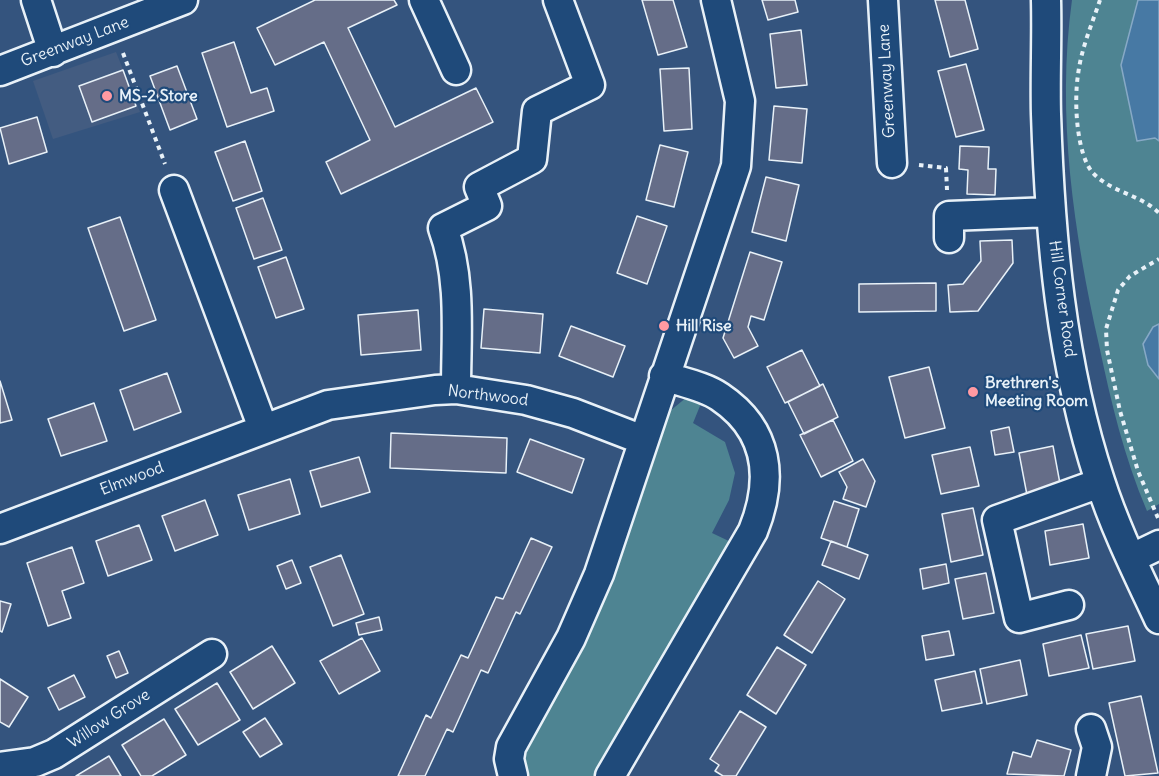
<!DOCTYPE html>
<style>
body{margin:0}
canvas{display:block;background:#34547e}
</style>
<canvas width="1159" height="776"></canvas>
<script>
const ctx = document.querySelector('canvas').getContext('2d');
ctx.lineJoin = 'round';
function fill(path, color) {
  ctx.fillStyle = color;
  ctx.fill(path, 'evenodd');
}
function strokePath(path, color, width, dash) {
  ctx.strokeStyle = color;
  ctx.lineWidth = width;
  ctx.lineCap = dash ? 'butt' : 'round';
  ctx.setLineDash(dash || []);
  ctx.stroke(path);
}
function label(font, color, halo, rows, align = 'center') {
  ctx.font = font + ' Delius,sans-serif';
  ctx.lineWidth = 4.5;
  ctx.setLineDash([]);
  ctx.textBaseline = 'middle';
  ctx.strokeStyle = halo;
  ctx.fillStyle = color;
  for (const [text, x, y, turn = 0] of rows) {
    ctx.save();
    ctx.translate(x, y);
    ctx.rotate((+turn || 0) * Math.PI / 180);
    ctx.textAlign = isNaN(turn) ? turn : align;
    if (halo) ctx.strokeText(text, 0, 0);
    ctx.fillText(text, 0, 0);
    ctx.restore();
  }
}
fill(new Path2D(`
 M116,52L140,112L53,139L33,81Z`), '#435c81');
fill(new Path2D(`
 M1072,0H1159V504L1147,511C1124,457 1111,402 1099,345C1074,233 1056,115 1072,0Z
 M687,397L702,401L693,423L725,442L735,473L729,500L712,533L735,544L594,776H527L525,758L531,739L613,571L670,411Z`), '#4e8492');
const water = new Path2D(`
 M1138,0H1159V141L1155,138L1137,141L1121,65Z
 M1159,324V379L1148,365L1143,344L1153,327Z`);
fill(water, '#4779a4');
strokePath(water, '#87a9c6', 1.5);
const building = new Path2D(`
 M315,0H394L397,5L348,28L395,127L476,88L493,122L341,194L326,162L370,140L324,42L275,65L257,28Z
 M642,0H673L687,47L658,55Z
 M762,0H795L798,12L768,20Z
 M935,0H965L978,49L950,57Z
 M801,30L807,85L776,88L770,34Z
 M234,42L251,93L267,88L274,111L227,127L202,53Z
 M966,64L984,130L956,137L938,71Z
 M177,66L197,119L170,130L150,76Z
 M689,68L692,129L664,131L660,69Z
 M123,70L136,106L92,122L79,86Z
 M774,106L807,109L802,163L769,160Z
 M37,117L47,152L9,164L0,128Z
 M245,141L262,191L233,201L215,152Z
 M660,145L688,152L674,207L646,200Z
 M960,146L989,147L988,169H996L995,195L967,194L968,170L959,169Z
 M766,177L799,185L786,241L752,232Z
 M263,198L282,250L254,259L236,208Z
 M637,216L667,226L647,284L617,273Z
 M120,217L156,320L124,331L88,228Z
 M1012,240L1013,263L978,311L950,312L948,285L963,284L981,261L980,241Z
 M750,252L782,262L764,320L751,316L748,327L758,346L734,358L723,338Z
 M286,257L304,309L276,318L258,267Z
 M936,283V311L859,312V284Z
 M484,309L543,314L540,353L481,348Z
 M418,310L421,350L361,355L358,315Z
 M571,326L625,346L613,377L559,356Z
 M802,350L820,386L785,403L767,367Z
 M929,367L945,428L905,438L889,377Z
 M167,373L181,412L134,430L120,390Z
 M0,381L12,420L0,423Z
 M823,384L838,417L804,434L788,402Z
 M94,403L107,441L61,456L48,419Z
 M833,420L853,461L821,477L800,435Z
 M1009,427L1014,452L995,455L991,431Z
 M391,433L507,438L506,473L390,468Z
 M530,439L584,459L572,493L517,472Z
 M1053,446L1061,489L1027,495L1019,453Z
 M970,447L979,486L941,494L932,455Z
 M359,457L370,492L321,507L310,471Z
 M863,459L875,481L866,507L843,499L847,487L839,472Z
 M290,479L300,514L249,530L238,495Z
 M205,500L218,535L175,551L162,516Z
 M834,501L859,509L847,547L821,538Z
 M973,508L983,555L951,562L942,514Z
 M1083,524L1089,558L1050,565L1045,531Z
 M139,525L152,560L108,576L96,541Z
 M531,538L552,547L520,614L516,612L488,673L481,670L453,732L447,729L425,776H398L426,715L431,718L461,655L468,658L496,597L503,599Z
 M831,541L868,555L859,579L822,565Z
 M72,547L84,583L62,591L71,618L48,626L27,563Z
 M341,555L364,614L333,626L310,567Z
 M292,560L301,583L286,589L277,566Z
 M946,564L949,583L923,589L920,569Z
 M986,573L994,613L963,619L955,579Z
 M818,581L845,599L812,653L784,635Z
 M0,601L11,604L2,632L0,631Z
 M379,617L382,630L359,635L356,623Z
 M1128,626L1135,661L1093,669L1086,634Z
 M949,631L954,655L926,660L922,636Z
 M1081,635L1089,668L1049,676L1043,644Z
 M362,638L380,671L339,694L320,661Z
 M272,646L295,683L253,709L230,672Z
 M777,647L806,665L776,714L747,695Z
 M119,651L128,673L116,678L107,656Z
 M1020,660L1027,695L987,704L980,669Z
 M975,671L982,703L942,711L935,680Z
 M74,675L85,697L59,710L48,688Z
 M0,679L28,697L9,727L0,722Z
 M217,683L240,720L198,745L175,709Z
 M1141,696L1158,773L1125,776L1109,703Z
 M740,711L766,727L736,776H723L715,771L719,765L710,759Z
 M265,718L282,744L260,757L243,732Z
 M164,719L186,755L152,776H141L122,745Z
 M1037,740L1071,750L1064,776L1007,774L1013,752L1031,757Z
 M109,756L121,776H76Z`);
fill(building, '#656d88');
strokePath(building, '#e8f1f8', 1.5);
const minor = new Path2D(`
 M36,0L53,52
 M424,0L456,70
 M883,0L892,163
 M1046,0C1047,38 1045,76 1046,114C1050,237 1061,363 1100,481C1115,528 1138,574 1159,619
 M0,71L183,0
 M174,190L263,428
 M949,238V216L1051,212
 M456,389C456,335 462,279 443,228L487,206L479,187L532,159L537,111L590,85L558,0
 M0,529L328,405L435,390L456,389L526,400L573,413L643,440
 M1132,558L1159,545
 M1069,605L1019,618L997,520L1100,483
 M1091,729L1097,747L1091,776
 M0,767L35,762L54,754L212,654
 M513,776L509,759L511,747L571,638L599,574L736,166L740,101L716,0
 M610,776L753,531C774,479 769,430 720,397C704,386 681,382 664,376`);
strokePath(minor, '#e8f1f8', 33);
strokePath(new Path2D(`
 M1100,0C1092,24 1081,49 1078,75C1074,100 1076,154 1093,173C1112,193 1140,194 1159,213
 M123,53L165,164
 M919,165L946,168L947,190
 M1158,518L1138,471L1120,411L1107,350L1106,329L1118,290L1130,276L1159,259`), '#e8f1f8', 4, [4.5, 4.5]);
strokePath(minor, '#1f4a7a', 28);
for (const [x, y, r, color] of [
 [107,96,6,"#ff9aa2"],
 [664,326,6,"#ff9aa2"],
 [973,392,6,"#ff9aa2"]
]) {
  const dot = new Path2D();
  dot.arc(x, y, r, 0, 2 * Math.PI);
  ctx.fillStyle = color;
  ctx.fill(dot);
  strokePath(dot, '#1f4a7a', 2);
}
label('16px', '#e8f1f8', '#1f4a7a', [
 ["Greenway Lane",75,42,-21],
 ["Greenway Lane",887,81,-93],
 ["Hill Corner Road",1062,299,82],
 ["Northwood",488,396,7],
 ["Elmwood",132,479,-21],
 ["Willow Grove",109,719,-33]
]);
label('bold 16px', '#e8f1f8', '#1f4a7a', [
 ["MS-2 Store",119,96],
 ["Hill Rise",676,326],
 ["Brethren's",985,383],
 ["Meeting Room",985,401]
], 'left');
</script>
